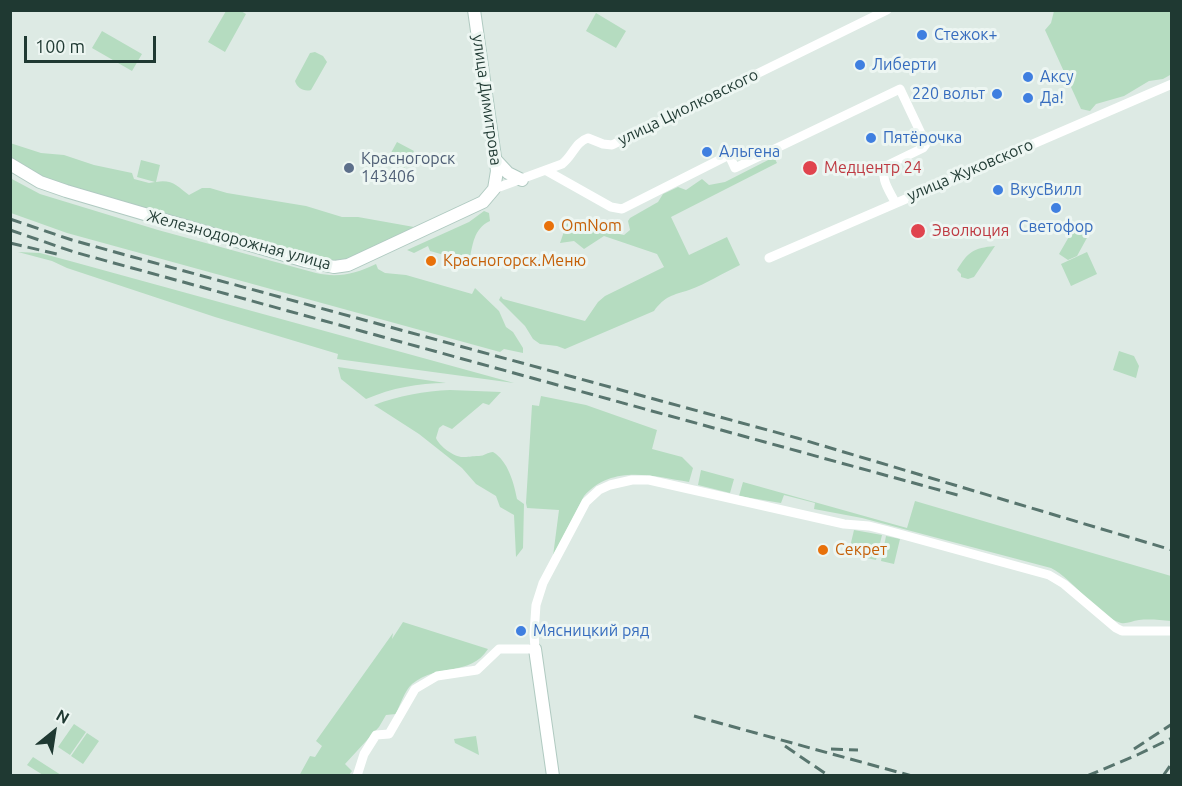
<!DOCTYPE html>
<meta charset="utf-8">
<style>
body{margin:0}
#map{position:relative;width:1182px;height:786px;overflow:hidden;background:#ddeae4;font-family:Ubuntu,sans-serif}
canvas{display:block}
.frame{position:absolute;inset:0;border:12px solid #1f3932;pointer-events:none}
.north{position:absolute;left:24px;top:702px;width:60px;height:60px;-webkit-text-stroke:4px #edf6f2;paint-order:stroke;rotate:30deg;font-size:16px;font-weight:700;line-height:24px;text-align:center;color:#1f3932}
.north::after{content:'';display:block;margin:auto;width:21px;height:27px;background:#1f3932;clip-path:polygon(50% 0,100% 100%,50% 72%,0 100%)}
.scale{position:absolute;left:24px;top:36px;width:132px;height:27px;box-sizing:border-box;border:3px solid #1f3932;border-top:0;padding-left:8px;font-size:18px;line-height:21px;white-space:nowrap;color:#1f3932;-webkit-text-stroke:4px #edf6f2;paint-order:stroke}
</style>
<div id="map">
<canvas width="1182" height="786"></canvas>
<div class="frame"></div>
<div class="north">N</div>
<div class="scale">100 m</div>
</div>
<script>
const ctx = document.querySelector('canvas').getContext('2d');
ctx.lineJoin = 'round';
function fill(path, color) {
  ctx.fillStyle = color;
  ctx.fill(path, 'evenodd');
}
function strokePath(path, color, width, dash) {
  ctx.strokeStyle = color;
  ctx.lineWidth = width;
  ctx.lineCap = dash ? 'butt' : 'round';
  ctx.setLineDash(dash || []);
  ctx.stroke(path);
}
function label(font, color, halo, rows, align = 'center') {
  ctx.font = font + ' Ubuntu,sans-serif';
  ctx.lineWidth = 6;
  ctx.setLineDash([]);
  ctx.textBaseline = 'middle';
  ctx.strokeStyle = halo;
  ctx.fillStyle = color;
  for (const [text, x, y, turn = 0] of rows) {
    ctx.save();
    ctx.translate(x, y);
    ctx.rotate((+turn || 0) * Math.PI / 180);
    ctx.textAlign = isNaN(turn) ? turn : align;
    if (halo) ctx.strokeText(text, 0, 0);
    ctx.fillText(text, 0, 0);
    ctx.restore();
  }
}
fill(new Path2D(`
 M226,11H241L246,14L225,52L208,42Z
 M1054,11H1171L1170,75L1163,79L1149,81L1124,96L1096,104L1090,111L1081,109L1045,30L1051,23Z
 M596,13L626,31L616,48L586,31Z
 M102,31L142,54L132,71L92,48Z
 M315,52L323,56L327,62L311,90C304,92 297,88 295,81L310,53Z
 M397,142L414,151L404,169L387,160Z
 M10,143L41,153L64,155L94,165L132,173L134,179L149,183L155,182L137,177L141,160L160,165L156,182C172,179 177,186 189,195L202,188H210L227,193L306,206L342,217H358L414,227L348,259L326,261L57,183L43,177L11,157Z
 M774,157L777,163L671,217L689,255L727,237L740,265C723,273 706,284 689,290C673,295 665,296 654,311L565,349L557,346L540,344L533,339L525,326L499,300L501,296L503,299L585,321L598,302L605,296L664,267L657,254L604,236L584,249L574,241L560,243L567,223L624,235L630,230L628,221L630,218L658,202L663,194L678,187L686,190L702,179L709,185L725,182Z
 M10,178L40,194L158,230L316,273C338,278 355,274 376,264L378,269L385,273L406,275L472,294L475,288L499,311L506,327L513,332L523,348V353L504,349L500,352L67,233L11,213Z
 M484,211L489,213L490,221C473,229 473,245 469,262L430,251L428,246L414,253L407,250L469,222Z
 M1074,228L1088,236L1077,256L1068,260L1059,254Z
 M995,246L974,277L968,279L961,277V274L957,270C968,252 973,248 995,246Z
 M18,252L40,253L70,261L514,383L337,359L338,354L215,317L67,268L52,261Z
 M1087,252L1097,274L1071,286L1061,264Z
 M1119,351L1134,356L1139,366L1136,378L1113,370Z
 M338,367L446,383C418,383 392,388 366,399L341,379Z
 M450,390L501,392L489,405L483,403L452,429L443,425L439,428L436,438C439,446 455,458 464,457C471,457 471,456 479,456C484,456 488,452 493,452C508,461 514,483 517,499L524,504L523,548L516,557L514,515L500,507L496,496L476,484L462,468L419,434L374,405C398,396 425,391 450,390Z
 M541,396L586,405L657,430L652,449L682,457L693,468L689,482C653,476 612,464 584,496L553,556L559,510L527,508L526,503L532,405L539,406Z
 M701,470L734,479L730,493L698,485Z
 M743,482L907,528L915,501L1171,576V621C1161,620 1149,619 1139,620C1132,621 1127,624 1121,623C1096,616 1075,580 1051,568L862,518L814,509L815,503L784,495L781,503L739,496Z
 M854,530L882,535L876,560L862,557V555L858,554L857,549L850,547Z
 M886,536L900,539L894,564L881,561Z
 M403,622L488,649C470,677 438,663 412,684C405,690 400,705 396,714L386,715L379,727L345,764L352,771L349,775L299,776L310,756L315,757L322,746L316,741L393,633L392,639Z
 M74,724L86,732L70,755L58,747Z
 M87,733L99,741L83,764L71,756Z
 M476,736L479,755L455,743L454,739Z
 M33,757L61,775H43L27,765Z`), '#b5dcc0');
const secondary = new Path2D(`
 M495,159L508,173L522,180
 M10,164L40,182L66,191L305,261L334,267L348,265L483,202L494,189L497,171L474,10
 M535,649L553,776`);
strokePath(secondary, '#b0cac1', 14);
strokePath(new Path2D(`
 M547,171L611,207L622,209L729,155L735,168L900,89L926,144L923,148L888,165C878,176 889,190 895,202
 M494,189L562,164C573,156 575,142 588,138L603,144L612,145L887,10
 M769,258L1172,84
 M357,776L364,754L376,735L389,734L415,689L437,676L477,670L499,649H535L534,634L536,605L543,583L586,502L599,490L610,485L632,480H649L844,524L869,526L885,530L1049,575L1064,584L1116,628L1122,631H1172`), '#fff', 9);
strokePath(secondary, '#fff', 12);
strokePath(new Path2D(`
 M10,219L72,240L122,254L797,438L1172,550
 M10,230L74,252L961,496
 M10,243L57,254
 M694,716L912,776
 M785,746L829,776
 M831,749L858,750
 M1134,749L1172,724
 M1087,776L1137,755L1172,738
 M1163,776L1172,763`), '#58756e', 3, [12, 6]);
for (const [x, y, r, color] of [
 [922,35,6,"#3f7fe0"],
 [860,65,6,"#3f7fe0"],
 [1028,77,6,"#3f7fe0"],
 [997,94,6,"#3f7fe0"],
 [1028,98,6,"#3f7fe0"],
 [871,138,6,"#3f7fe0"],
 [707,152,6,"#3f7fe0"],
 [349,168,6,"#5c6f8a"],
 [810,168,8,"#e0444e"],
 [998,190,6,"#3f7fe0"],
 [1056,208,6,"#3f7fe0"],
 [549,226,6,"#e8710a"],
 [918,231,8,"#e0444e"],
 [431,261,6,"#e8710a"],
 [823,550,6,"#e8710a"],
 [521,631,6,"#3f7fe0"]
]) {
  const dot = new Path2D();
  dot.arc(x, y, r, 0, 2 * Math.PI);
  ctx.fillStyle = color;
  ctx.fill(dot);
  strokePath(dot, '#edf6f2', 2);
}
label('16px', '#366cbe', '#edf6f2', [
 ["Стежок+",934,35],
 ["Либерти",872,65],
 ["Аксу",1040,77],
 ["220 вольт",985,94,"right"],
 ["Да!",1040,98],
 ["Пятёрочка",883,138],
 ["Альгена",719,152],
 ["ВкусВилл",1010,190],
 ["Светофор",1056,227,"center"],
 ["Мясницкий ряд",533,631]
], 'left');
label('16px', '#1f3932', '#edf6f2', [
 ["улица Димитрова",487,100,82],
 ["улица Циолковского",688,107,-26],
 ["улица Жуковского",970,170,-23],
 ["Железнодорожная улица",239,240,15]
]);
label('16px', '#4e5e75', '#edf6f2', [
 ["Красногорск",361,159],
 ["143406",361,177]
], 'left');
label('16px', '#be3a42', '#edf6f2', [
 ["Медцентр 24",824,168],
 ["Эволюция",932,231]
], 'left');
label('16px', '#c56008', '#edf6f2', [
 ["OmNom",561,226],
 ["Красногорск.Меню",443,261],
 ["Секрет",835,550]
], 'left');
</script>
